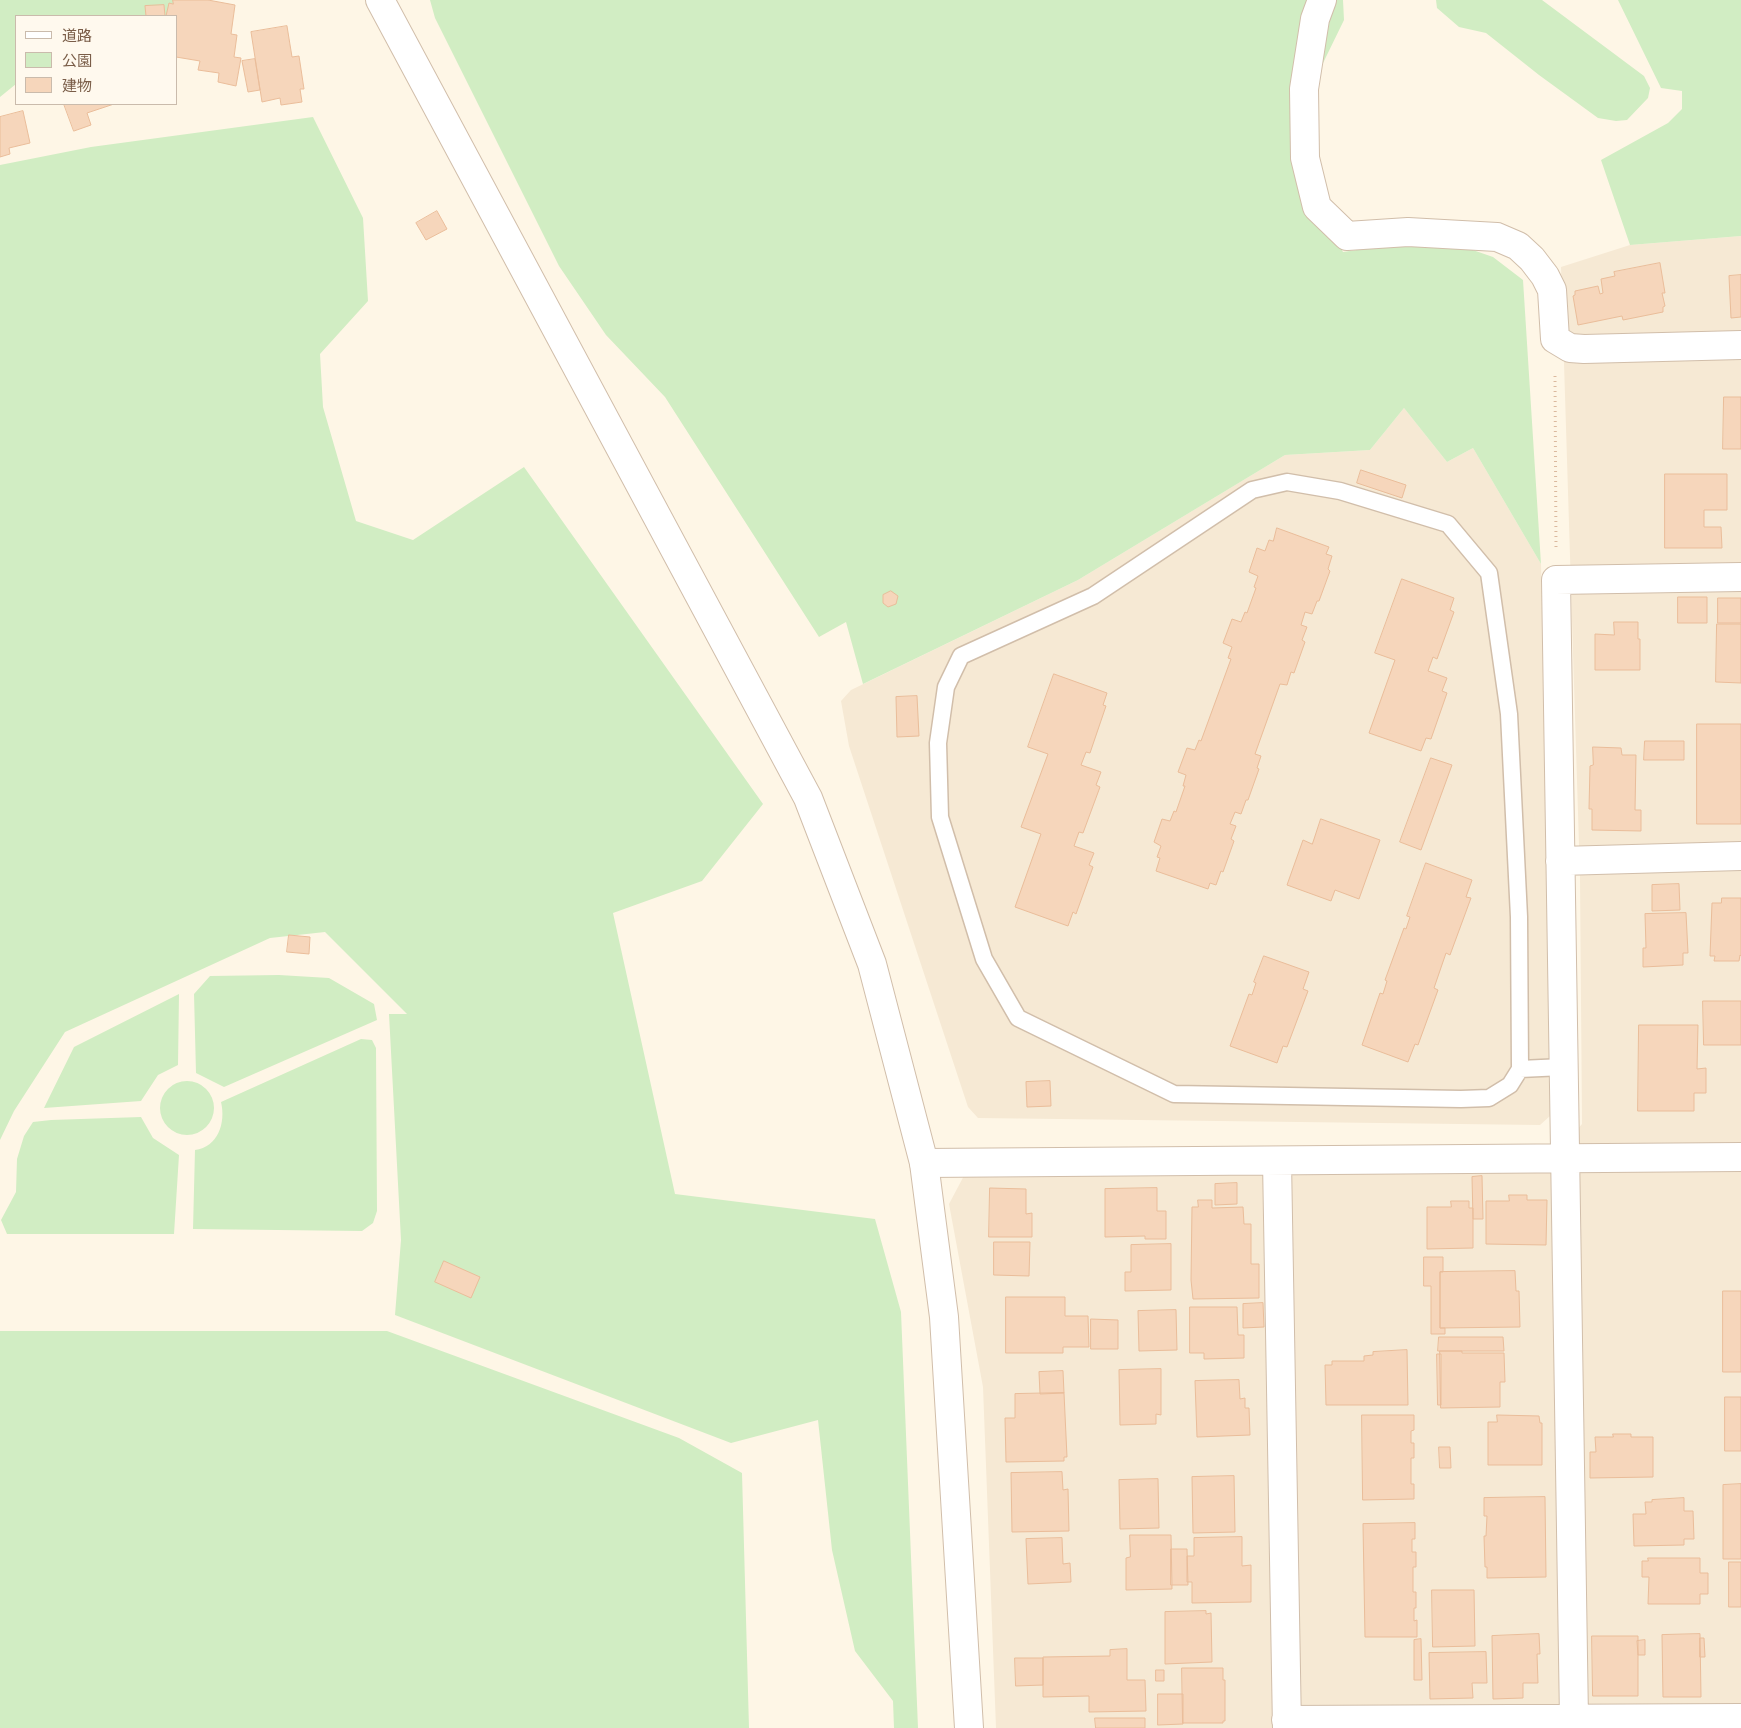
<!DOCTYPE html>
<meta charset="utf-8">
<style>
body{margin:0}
#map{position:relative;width:1741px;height:1728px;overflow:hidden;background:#fef6e6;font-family:"Sofia Sans Condensed","Noto Sans JP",sans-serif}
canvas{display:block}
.legend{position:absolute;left:15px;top:15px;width:162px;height:90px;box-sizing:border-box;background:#fff9ee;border:1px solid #cabbac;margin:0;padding:6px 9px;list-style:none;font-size:15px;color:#7a5d48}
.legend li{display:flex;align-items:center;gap:10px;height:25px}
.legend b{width:25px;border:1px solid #cabbac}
</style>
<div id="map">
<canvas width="1741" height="1728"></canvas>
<ul class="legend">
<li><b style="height:6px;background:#fff"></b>道路</li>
<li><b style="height:14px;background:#d1edc3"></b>公園</li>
<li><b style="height:14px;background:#f6d6bb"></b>建物</li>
</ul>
</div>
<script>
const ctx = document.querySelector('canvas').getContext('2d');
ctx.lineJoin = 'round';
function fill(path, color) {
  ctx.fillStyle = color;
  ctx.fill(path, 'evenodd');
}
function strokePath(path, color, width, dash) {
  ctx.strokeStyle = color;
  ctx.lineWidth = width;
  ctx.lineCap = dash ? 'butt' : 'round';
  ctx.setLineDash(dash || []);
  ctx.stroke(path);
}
fill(new Path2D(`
 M1741,236V1728H996L983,1387L949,1204L967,1170L1541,1172L1582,1124L1580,877L1561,267L1630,245Z
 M1404,408L1447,462L1473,448L1541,564L1551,1045L1550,1116L1540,1125L978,1118L968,1107L849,746L841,701L851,690L1078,580L1285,455L1370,450Z`), '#f6e9d4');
fill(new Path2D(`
 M0,0H202L172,16H16V84L0,97Z
 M430,0H1343L1344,20L1306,98L1296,163L1343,252L1412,242L1467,248L1493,257L1523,280L1541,564L1473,448L1447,462L1404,408L1370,450L1285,455L1078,580L863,684L846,622L819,637L665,397L606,335L559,266L435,18Z
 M1436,0H1542L1644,76L1650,88L1648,98L1627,120L1616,121L1598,118L1539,75L1486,33L1459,27L1437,8Z
 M1618,0H1741V236L1630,245L1601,160L1668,123L1682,109V91L1661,88Z
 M313,117L363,218L368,301L320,354L323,407L356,521L413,540L524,467L763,804L702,881L613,913L675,1194L875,1219L901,1312L918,1728H894L893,1701L855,1651L832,1550L818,1420L731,1443L395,1315L401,1240L389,1014H407L325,932L270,938L65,1032L14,1111L0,1140V165L91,147Z
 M279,975L329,978L374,1004L377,1020L224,1087L196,1073L194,994L210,976Z
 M179,994L178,1065L158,1075L141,1101L44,1108L74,1047Z
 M361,1039L372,1040L376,1048L377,1211L373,1223L362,1231L193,1229L195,1150C218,1147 226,1123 221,1102Z
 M160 1108a27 27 0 1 1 54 0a27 27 0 1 1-54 0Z
 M141,1117L153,1138L179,1155L174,1234H7L1,1220L16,1192L17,1159L24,1136L33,1122L51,1120Z
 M0,1331H387L679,1438L742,1473L749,1728H0Z`), '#d1edc3');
const building = new Path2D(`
 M173,0H208L235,5L231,34L237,35L234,57L241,58L236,86L218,82L219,73L198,70L200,61L176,57V16H166L169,3L173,4Z
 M164,5L165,16H146L145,6Z
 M287,26L292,57L299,56L304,89H300L302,102L281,105L280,98L262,102L251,32Z
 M255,59L260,90L248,92L242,61Z
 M64,104H114L87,113L91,125L74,131Z
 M23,111L30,143L9,148L10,154L0,157V117Z
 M437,211L447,229L426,240L416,223Z
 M1660,263L1665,293H1662L1665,306L1663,307V312L1623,320L1622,316L1578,325L1573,296L1575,295V291L1598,286L1600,294L1603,293L1601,279L1615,276L1614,272Z
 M1741,275V317L1731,318L1729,276Z
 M1724,397H1741V449H1723Z
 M1361,470L1406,485L1402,498L1357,483Z
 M1665,474H1727V510H1704V527H1721L1722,548H1665Z
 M1277,528L1329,547L1326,554L1332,556L1328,569L1330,571L1319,601H1317L1312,614L1305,612L1301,625L1307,627L1302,640L1305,642L1294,673L1291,672L1287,685L1280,684L1255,754L1261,756L1257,768L1259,769L1248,800H1246L1241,814L1235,812L1230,824L1236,826L1231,839L1234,841L1223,872L1221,871L1216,885L1210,883L1208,889L1156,871L1160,858L1157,857L1161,846L1154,842L1162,819L1170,821L1174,811L1176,812L1185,786H1183L1186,775L1178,772L1187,748L1195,750L1199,740L1201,741L1231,659L1228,658L1232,647L1223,643L1232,619L1241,622L1245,612L1247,613L1256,588L1254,587L1258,576L1249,572L1257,548L1265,551L1269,540L1273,541Z
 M1402,579L1454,598L1450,610L1454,612L1437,659L1433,657L1428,671L1447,678L1442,691L1447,693L1431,739L1426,738L1421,751L1369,733L1395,660L1375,653Z
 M891,591L898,596L896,604L888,607L883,603V595Z
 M1678,597H1707V623H1678Z
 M1718,598H1741V623H1718Z
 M1614,622H1638V639H1640V670H1595V634L1614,635Z
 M1717,624H1741V683L1716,682Z
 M1054,674L1107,693L1103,705L1106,706L1090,753L1086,752L1081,765L1101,772L1096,785L1100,787L1083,833L1079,832L1074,846L1094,853L1089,865L1093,867L1076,914L1073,912L1068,926L1015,907L1041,834L1021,827L1048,754L1028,747Z
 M917,696L919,736L897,737L896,697Z
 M1697,724H1741V824H1697Z
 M1645,741H1684V760H1644Z
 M1593,747L1621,748L1622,755H1636L1635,810H1641V831L1592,830V809H1589L1590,766L1593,765Z
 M1431,758L1452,765L1421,850L1400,842Z
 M1321,819L1380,840L1359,899L1335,890L1331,901L1287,885L1303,840L1312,844Z
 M1426,863L1472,880L1466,897L1471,898L1450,955L1446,953L1434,988L1438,990L1418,1045L1415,1044L1408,1062L1362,1045L1380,993L1383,994L1387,981L1385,980L1404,928L1406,929L1410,917L1407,916Z
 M1679,884L1680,910L1652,911V885Z
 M1722,898H1741V956L1740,955L1739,961H1714L1715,956H1710L1712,903H1721Z
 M1686,913L1688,953H1683V965L1643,967V948H1646L1645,914Z
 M289,935L310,937L309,954L287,952Z
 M1264,956L1309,972L1303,989L1308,991L1287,1047L1283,1046L1277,1063L1230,1046L1249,994L1252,995L1256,983L1254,982Z
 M1703,1001H1741V1045H1704Z
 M1639,1025H1698L1697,1069L1706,1068V1093H1694V1111H1638Z
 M1050,1081L1051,1106L1027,1107L1026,1082Z
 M1482,1176L1483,1219H1473L1472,1177Z
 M1237,1183V1204L1215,1205V1184Z
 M990,1188L1026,1189V1214L1032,1213V1237H989Z
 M1157,1188V1211H1166V1239H1145V1236L1105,1237V1189Z
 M1509,1195H1527V1200H1547L1546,1245L1486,1244V1201H1509Z
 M1198,1200H1212V1208L1243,1207L1244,1224H1251V1264H1259V1298L1193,1299L1191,1280L1192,1207H1198Z
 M1451,1201H1469V1208H1473V1248L1427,1249V1207H1451Z
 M994,1242H1030L1029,1276L994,1275Z
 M1171,1244V1290L1125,1291V1272H1131V1245Z
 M1424,1257H1443V1272H1440V1328H1445V1334H1431V1286H1424Z
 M444,1261L480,1277L471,1298L435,1282Z
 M1515,1271L1516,1291H1519L1520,1327L1440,1328V1272Z
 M1723,1291H1741V1372H1723Z
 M1006,1297H1065V1316H1088L1089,1347H1063V1353H1006Z
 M1263,1303L1264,1327L1243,1328V1304Z
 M1190,1307H1237L1238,1335H1244V1358L1204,1359V1353H1190Z
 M1176,1310L1177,1350L1139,1351L1138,1311Z
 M1091,1319L1118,1320V1349H1091Z
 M1439,1337H1503L1504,1351H1438Z
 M1407,1350L1408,1405H1326L1325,1365H1332V1361H1364V1356L1373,1355V1352Z
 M1440,1351H1462V1353H1504L1505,1382H1500V1407L1441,1408Z
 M1437,1354H1441V1405H1438Z
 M1161,1369V1415L1156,1414V1424L1120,1425L1119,1370Z
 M1063,1371L1064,1393L1040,1394L1039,1372Z
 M1239,1380L1240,1399L1245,1398V1408H1249L1250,1435L1197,1437L1195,1381Z
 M1064,1393L1067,1457H1064V1461L1006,1462L1005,1418H1015V1394Z
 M1725,1397H1741V1451H1725Z
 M1362,1415H1414V1430L1411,1431V1443H1414V1458H1411V1484H1414V1499L1363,1500Z
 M1497,1415L1539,1416L1540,1423H1542V1465H1488V1422H1497Z
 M1613,1434H1631V1437H1653V1477L1590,1478V1452H1596L1595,1437H1613Z
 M1439,1447H1450L1451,1468H1440Z
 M1062,1472L1063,1490L1068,1489L1069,1531L1012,1532L1011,1473Z
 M1234,1476L1235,1532L1193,1533L1192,1477Z
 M1158,1479L1159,1528L1120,1529L1119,1480Z
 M1741,1484V1559H1723V1485Z
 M1545,1497L1546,1577L1487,1578V1567H1485L1484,1536H1486L1487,1516H1484V1498Z
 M1684,1498V1511H1693L1694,1539H1684V1545L1634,1546L1633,1514H1646L1645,1502H1652V1500Z
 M1415,1523V1539H1412V1552H1416V1567H1413V1592H1416V1608H1414V1621L1417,1620V1637H1365L1363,1524Z
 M1130,1535H1171L1172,1589L1126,1590V1558L1130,1557Z
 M1242,1537V1566L1251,1565V1602L1192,1603V1582H1187V1556H1194V1538Z
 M1062,1538L1063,1564L1070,1563L1071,1582L1028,1584L1026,1539Z
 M1171,1549H1187L1188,1585H1171Z
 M1648,1558H1700V1573H1708V1594H1700V1604H1648L1649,1577H1642V1561H1648Z
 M1729,1562H1741V1607H1729Z
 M1432,1590H1474L1475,1646L1433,1647Z
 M1206,1611V1614L1211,1613L1212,1662L1165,1664V1612Z
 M1539,1634L1540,1654H1537L1538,1683H1523V1698L1493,1699L1492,1636Z
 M1700,1634L1701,1697H1663L1662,1635Z
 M1592,1636H1638V1696H1593Z
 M1700,1638H1704L1705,1657H1700Z
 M1421,1639L1422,1680H1414V1640Z
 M1645,1640V1655H1638L1637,1641Z
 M1127,1649V1680H1145L1146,1711L1089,1712V1696L1043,1697V1657L1110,1656V1650Z
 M1486,1652L1487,1683H1472L1473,1698L1430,1699L1429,1653Z
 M1015,1658H1043V1685L1016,1686Z
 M1182,1668H1223V1680H1225V1721H1223V1723H1183Z
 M1156,1670H1164V1681H1156Z
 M1158,1694H1183V1724L1158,1725Z
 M1095,1718H1145V1728H1096Z`);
fill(building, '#f6d6bb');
strokePath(building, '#eabd9a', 1);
const service = new Path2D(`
 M1520,1069L1519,917L1509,714L1489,573L1448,524L1340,491L1287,482L1252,490L1093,596L961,656L946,687L938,743L940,817L984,959L1018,1018L1174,1094L1461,1099L1489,1098L1510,1085L1520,1069L1563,1067`);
const minor = new Path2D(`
 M1322,0L1315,19L1304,89L1305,158L1317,207L1347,236L1408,232L1497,237L1518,246L1532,259L1545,276L1552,290L1555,339L1570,348L1584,349L1741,345
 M1560,861L1741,856
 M1277,1161L1287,1728
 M924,1163L1741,1157
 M1574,1719L1556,580L1741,577
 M1286,1720L1741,1718`);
const tertiary = new Path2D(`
 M380,0L808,798L872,964L924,1163L944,1317L969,1728`);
strokePath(service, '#d1beaa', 19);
strokePath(minor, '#d1beaa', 30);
strokePath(tertiary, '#d1beaa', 30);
strokePath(new Path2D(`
 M1555,376L1556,549`), '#dbb99e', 3, [1, 4]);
strokePath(service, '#fff', 16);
strokePath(minor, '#fff', 28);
strokePath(tertiary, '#fff', 28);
</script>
